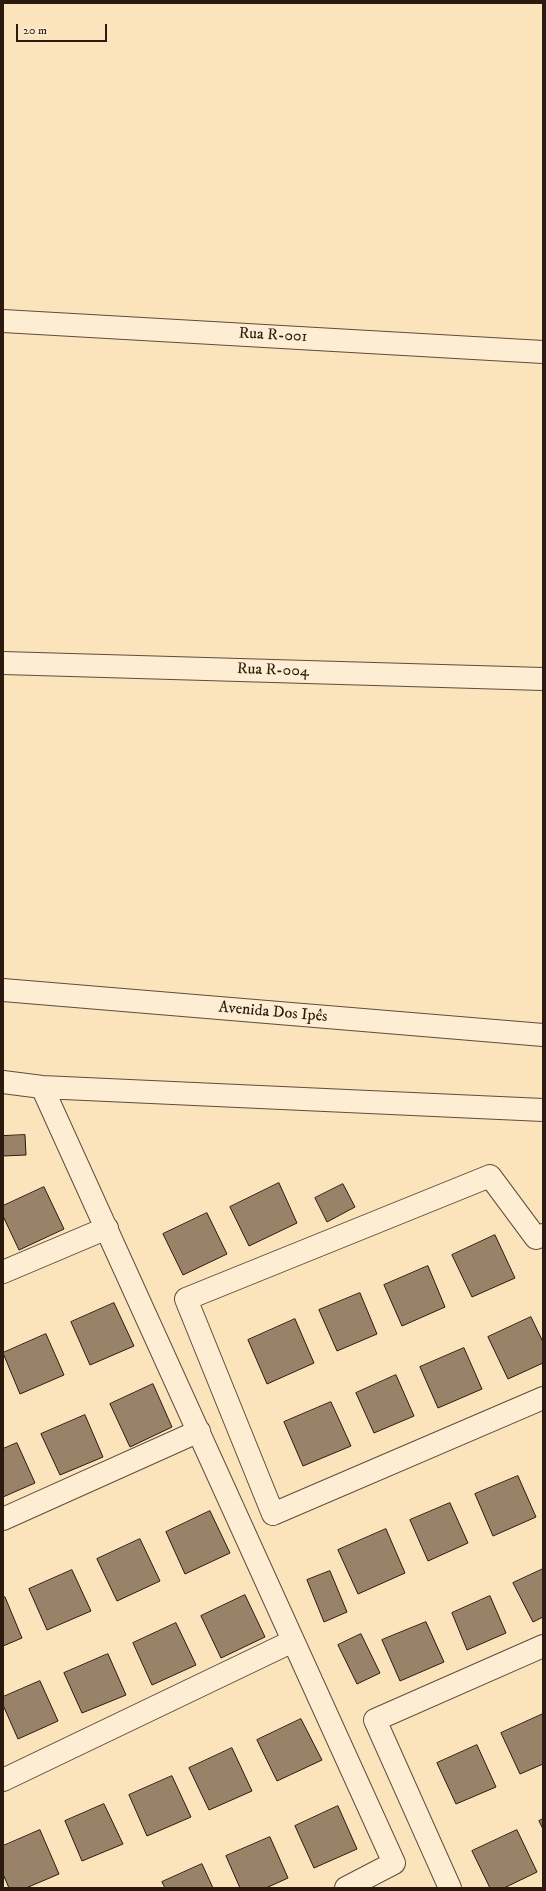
<!DOCTYPE html>
<meta charset="utf-8">
<style>
body{margin:0}
#map{position:relative;width:546px;height:1891px;overflow:hidden;background:#fbe3bc;font-family:"IM FELL DW Pica",serif}
canvas{display:block}
.frame{position:absolute;inset:0;border:4px solid #2c1a0f;pointer-events:none}
.scale{position:absolute;left:16px;top:24px;width:91px;height:18px;box-sizing:border-box;border:2px solid #2c1a0f;border-top:0;padding-left:5px;font-size:12px;line-height:14px;white-space:nowrap;color:#2c1a0f;-webkit-text-stroke:3px #fcedd3;paint-order:stroke}
</style>
<div id="map">
<canvas width="546" height="1891"></canvas>
<div class="frame"></div>
<div class="scale">20 m</div>
</div>
<script>
const ctx = document.querySelector('canvas').getContext('2d');
ctx.lineJoin = 'round';
function fill(path, color) {
  ctx.fillStyle = color;
  ctx.fill(path, 'evenodd');
}
function strokePath(path, color, width, dash) {
  ctx.strokeStyle = color;
  ctx.lineWidth = width;
  ctx.lineCap = dash ? 'butt' : 'round';
  ctx.setLineDash(dash || []);
  ctx.stroke(path);
}
function label(font, color, halo, rows, align = 'center') {
  ctx.font = font + ' "IM FELL DW Pica",serif';
  ctx.lineWidth = 3;
  ctx.setLineDash([]);
  ctx.textBaseline = 'middle';
  ctx.strokeStyle = halo;
  ctx.fillStyle = color;
  for (const [text, x, y, turn = 0] of rows) {
    ctx.save();
    ctx.translate(x, y);
    ctx.rotate((+turn || 0) * Math.PI / 180);
    ctx.textAlign = isNaN(turn) ? turn : align;
    if (halo) ctx.strokeText(text, 0, 0);
    ctx.fillText(text, 0, 0);
    ctx.restore();
  }
}
const building = new Path2D(`
 M25,1135L26,1155L3,1156V1136Z
 M279,1183L297,1223L249,1246L230,1207Z
 M343,1184L355,1207L327,1222L315,1198Z
 M44,1187L64,1229L19,1250L3,1216V1206Z
 M207,1213L227,1254L183,1275L163,1234Z
 M495,1235L515,1278L472,1297L452,1255Z
 M428,1266L445,1307L402,1326L384,1285Z
 M360,1293L377,1334L337,1351L319,1310Z
 M114,1303L134,1346L90,1365L71,1322Z
 M531,1317L543,1342V1363L508,1379L488,1337Z
 M295,1319L314,1363L267,1384L248,1340Z
 M46,1334L64,1375L20,1394L3,1353Z
 M464,1348L482,1389L438,1408L420,1367Z
 M396,1375L414,1416L374,1433L356,1393Z
 M153,1384L172,1427L130,1447L110,1404Z
 M331,1402L351,1446L303,1466L284,1422Z
 M85,1415L103,1457L60,1475L41,1434Z
 M17,1443L35,1483L3,1497V1449Z
 M518,1476L536,1517L493,1536L475,1494Z
 M450,1503L468,1543L428,1561L410,1520Z
 M210,1511L230,1553L185,1574L166,1532Z
 M386,1529L405,1573L358,1594L338,1550Z
 M140,1539L160,1581L117,1601L97,1559Z
 M543,1569V1617L533,1622L513,1583Z
 M72,1570L91,1611L47,1630L29,1589Z
 M330,1571L347,1612L324,1622L307,1580Z
 M245,1595L265,1637L221,1658L201,1616Z
 M490,1596L506,1633L467,1650L452,1613Z
 M5,1597L22,1638L3,1646V1598Z
 M426,1622L444,1662L400,1681L382,1640Z
 M176,1623L196,1665L152,1685L133,1643Z
 M361,1634L380,1673L357,1684L338,1645Z
 M108,1654L126,1695L82,1713L64,1673Z
 M40,1681L58,1721L18,1739L3,1705V1697Z
 M543,1714V1764L520,1774L501,1733Z
 M301,1719L322,1760L277,1781L257,1740Z
 M477,1745L496,1787L456,1804L437,1763Z
 M232,1748L252,1791L209,1810L189,1768Z
 M172,1776L191,1817L147,1836L129,1795Z
 M104,1804L123,1844L82,1861L65,1821Z
 M338,1806L357,1849L314,1868L295,1826Z
 M543,1819V1829L539,1821Z
 M40,1830L59,1874L26,1888H9L3,1874V1846Z
 M517,1830L537,1872L504,1888H490L472,1851Z
 M270,1837L288,1878L266,1888H240L226,1856Z
 M202,1864L213,1888H165L162,1882Z`);
fill(building, '#988369');
strokePath(building, '#2c1a0f', 1);
const street = new Path2D(`
 M3,321L543,352
 M3,663L543,679
 M3,990L543,1035
 M3,1082L42,1087L543,1110
 M42,1087L394,1863L346,1888
 M543,1235L536,1238L490,1176L186,1299L273,1514L543,1398
 M3,1272L107,1228
 M3,1519L199,1431
 M3,1780L293,1641
 M450,1888L375,1720L543,1646`);
strokePath(street, '#604c3a', 24);
strokePath(street, '#fcedd3', 22);
label('16px', '#2c1a0f', '#fcedd3', [
 ["Rua R-001",273,336,3],
 ["Rua R-004",273,671,2],
 ["Avenida Dos Ipês",273,1013,5]
]);
</script>
